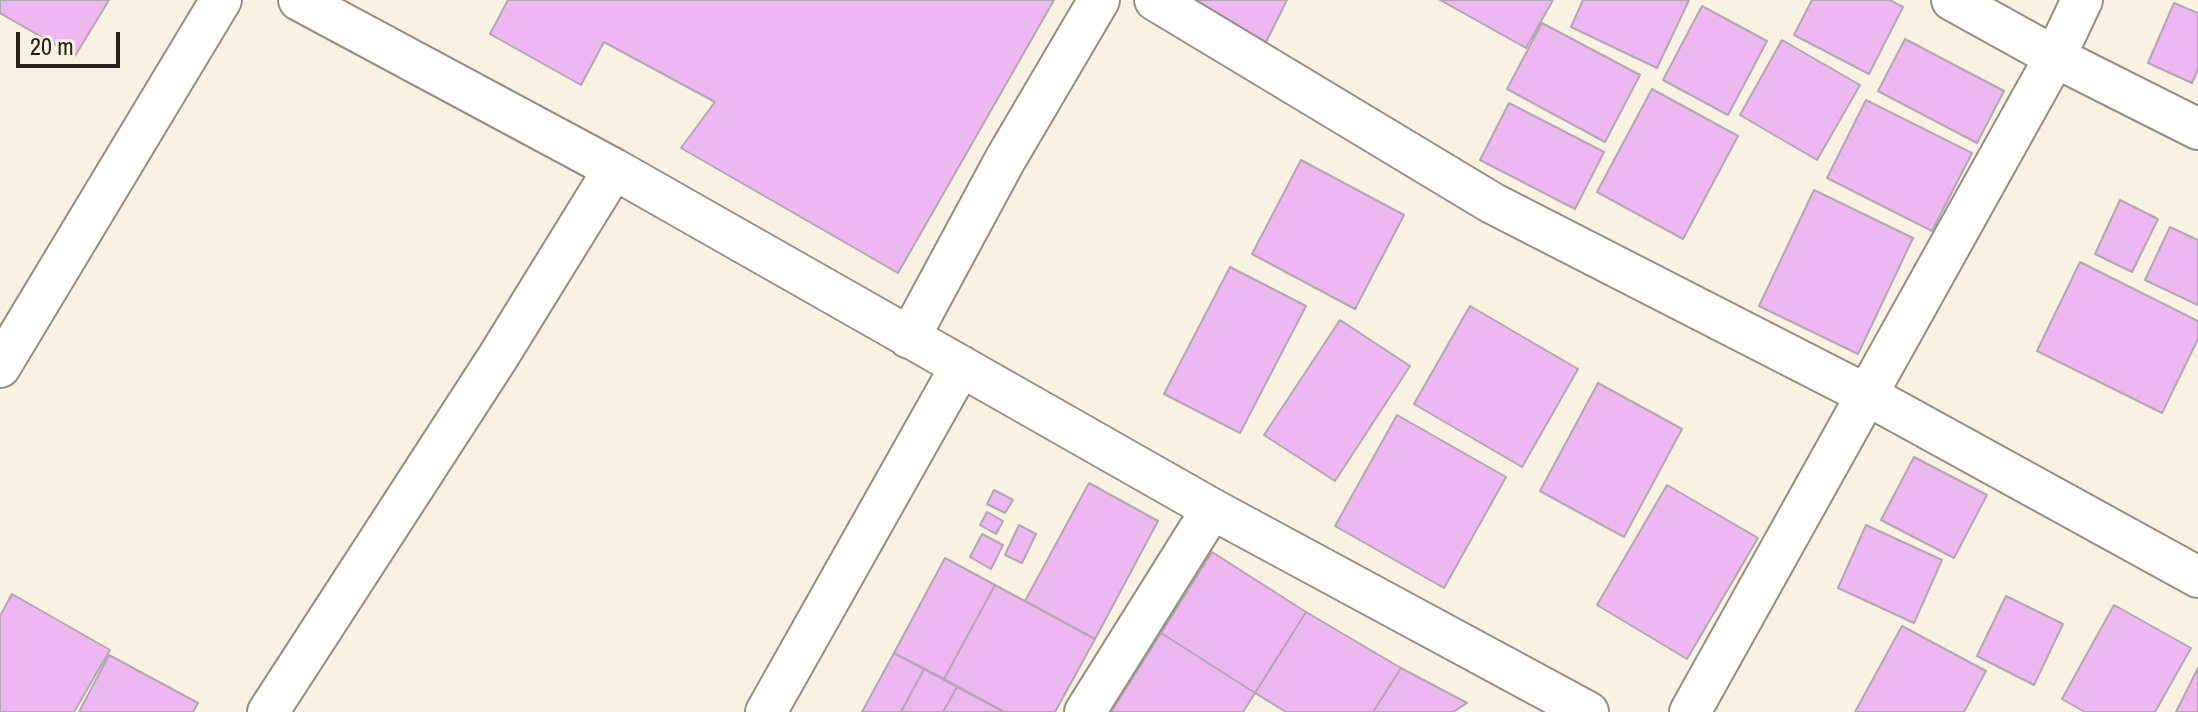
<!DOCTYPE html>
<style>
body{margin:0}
#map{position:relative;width:2198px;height:712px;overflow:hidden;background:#f9f1e1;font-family:"Archivo Narrow",sans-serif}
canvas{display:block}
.scale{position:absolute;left:16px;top:32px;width:104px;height:36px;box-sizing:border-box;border:4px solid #24211b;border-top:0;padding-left:10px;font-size:24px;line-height:28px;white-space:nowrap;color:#24211b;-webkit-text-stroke:6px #f9f1e1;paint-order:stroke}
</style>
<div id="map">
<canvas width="2198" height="712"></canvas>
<div class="scale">20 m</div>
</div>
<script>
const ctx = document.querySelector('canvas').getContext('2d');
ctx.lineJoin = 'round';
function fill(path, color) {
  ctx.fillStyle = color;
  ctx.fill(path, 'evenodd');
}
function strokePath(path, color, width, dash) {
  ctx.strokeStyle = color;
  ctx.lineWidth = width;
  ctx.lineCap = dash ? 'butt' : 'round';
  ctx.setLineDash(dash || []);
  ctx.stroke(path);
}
const building = new Path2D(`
 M0,0H109L75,56L0,13Z
 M508,0H1054L898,273L681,148L715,102L604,42L581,85L490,34Z
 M1180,0H1287L1266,42Z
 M1440,0H1553L1526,48Z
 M1583,0H1689L1657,68L1571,27Z
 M1812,0H1890L1903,7L1869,74L1794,35Z
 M2174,3L2198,13V69L2192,83L2148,63Z
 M1702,6L1767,41L1728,115L1663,80Z
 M1542,23L1640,75L1605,142L1507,89Z
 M1905,39L2004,91L1977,143L1878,91Z
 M1782,40L1860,85L1817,160L1740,115Z
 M1652,89L1738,136L1683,239L1597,192Z
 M1866,100L1972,153L1932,231L1827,178Z
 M1509,103L1604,152L1575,209L1480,160Z
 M1301,160L1404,215L1355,309L1252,254Z
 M1814,190L1913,238L1858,354L1759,306Z
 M2120,200L2158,219L2132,272L2095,254Z
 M2170,227L2198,240V305L2145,280Z
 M2080,262L2198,321V339L2162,413L2037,351Z
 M1230,267L1306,306L1240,433L1164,394Z
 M1470,306L1578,369L1522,467L1414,404Z
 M1340,320L1410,366L1335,481L1264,435Z
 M1598,383L1682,429L1624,537L1540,491Z
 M1397,415L1506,477L1444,588L1335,526Z
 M1914,457L1987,495L1954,558L1881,520Z
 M1089,483L1158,521L1095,639L1025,601Z
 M1667,485L1758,538L1687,659L1597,605Z
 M994,490L1013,500L1005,513L987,504Z
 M987,512L1003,521L996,534L980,525Z
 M1019,525L1036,534L1022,563L1005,555Z
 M1866,525L1942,560L1914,623L1838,588Z
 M982,534L1003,545L991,569L970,557Z
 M1212,552L1306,612L1255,693L1161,633Z
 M945,558L995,585L944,679L894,653Z
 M995,585L1095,639L1055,712H1004L944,679Z
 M12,594L110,650L74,712H0V616Z
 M2006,596L2063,624L2034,685L1977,656Z
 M2114,605L2191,648L2155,712H2085L2062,699Z
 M1306,612L1401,668L1373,712H1286L1255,693Z
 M1902,626L1986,671L1964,712H1855Z
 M1161,633L1255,693L1243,712H1111Z
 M894,653L924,669L901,712H862Z
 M109,655L198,703L193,712H79Z
 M1401,668L1467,703L1453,712H1373Z
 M2198,668V712H2176Z
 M924,669L957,687L943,712H901Z
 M957,687L1004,712H943Z`);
fill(building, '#edb8f1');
strokePath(building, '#b2a6b2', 2);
const minor = new Path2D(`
 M299,0L614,169L1212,509L1588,712
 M1155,0L1492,203L1867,395L2198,577
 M1952,0L2055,57L2198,129
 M909,338L1005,160L1099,0
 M0,367L221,0
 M268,712L498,357L614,169
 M766,712L961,366
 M1085,712L1212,509
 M1690,712L2055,57L2082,0`);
strokePath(minor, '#968f81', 44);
strokePath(minor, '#fff', 40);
</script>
